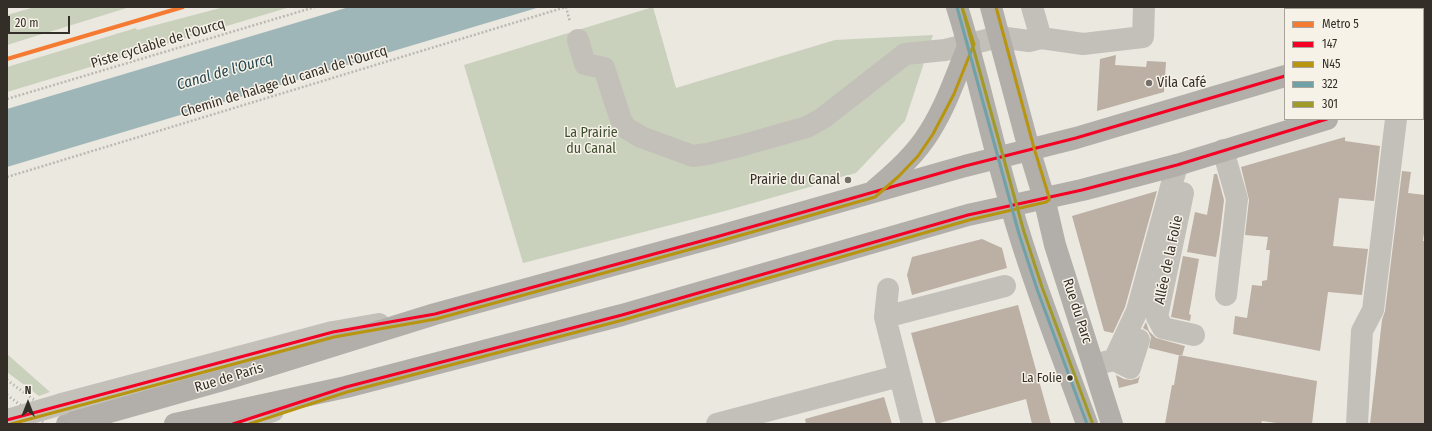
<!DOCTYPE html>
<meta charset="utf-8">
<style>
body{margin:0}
#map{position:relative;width:1432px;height:431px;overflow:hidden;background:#ebe8e0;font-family:"Fira Sans Condensed",sans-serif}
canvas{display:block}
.frame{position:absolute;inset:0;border:8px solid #342e28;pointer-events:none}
.legend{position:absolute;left:1284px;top:8px;width:140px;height:112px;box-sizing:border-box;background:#f7f2e8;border:1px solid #a9a49b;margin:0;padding:5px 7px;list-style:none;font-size:12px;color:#342e28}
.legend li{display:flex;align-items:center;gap:8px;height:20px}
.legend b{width:20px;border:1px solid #a9a49b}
.north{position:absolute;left:8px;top:383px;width:40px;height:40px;-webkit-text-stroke:3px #f7f2e8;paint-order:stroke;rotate:0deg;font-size:11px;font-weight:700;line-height:16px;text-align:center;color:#342e28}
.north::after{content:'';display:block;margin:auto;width:14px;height:18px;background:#342e28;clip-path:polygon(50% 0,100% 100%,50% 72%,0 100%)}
.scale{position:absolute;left:8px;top:16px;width:62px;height:18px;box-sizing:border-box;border:2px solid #342e28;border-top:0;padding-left:5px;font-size:12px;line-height:14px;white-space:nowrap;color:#342e28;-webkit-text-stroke:3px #f7f2e8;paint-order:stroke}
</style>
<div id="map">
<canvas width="1432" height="431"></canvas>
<div class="frame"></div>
<ul class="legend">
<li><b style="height:5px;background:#f57b32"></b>Metro 5</li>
<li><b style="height:5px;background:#f50024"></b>147</li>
<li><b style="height:5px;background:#b8950f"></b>N45</li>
<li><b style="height:5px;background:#6ea2a8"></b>322</li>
<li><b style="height:5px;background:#a09a29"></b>301</li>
</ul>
<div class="north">N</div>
<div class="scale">20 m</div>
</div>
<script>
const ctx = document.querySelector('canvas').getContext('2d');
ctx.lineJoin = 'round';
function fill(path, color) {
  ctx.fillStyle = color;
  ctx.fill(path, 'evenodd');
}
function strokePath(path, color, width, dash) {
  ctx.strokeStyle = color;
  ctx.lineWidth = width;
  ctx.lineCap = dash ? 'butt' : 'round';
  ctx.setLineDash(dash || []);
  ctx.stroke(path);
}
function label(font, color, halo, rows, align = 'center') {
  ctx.font = font + ' "Fira Sans Condensed",sans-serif';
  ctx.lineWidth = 3;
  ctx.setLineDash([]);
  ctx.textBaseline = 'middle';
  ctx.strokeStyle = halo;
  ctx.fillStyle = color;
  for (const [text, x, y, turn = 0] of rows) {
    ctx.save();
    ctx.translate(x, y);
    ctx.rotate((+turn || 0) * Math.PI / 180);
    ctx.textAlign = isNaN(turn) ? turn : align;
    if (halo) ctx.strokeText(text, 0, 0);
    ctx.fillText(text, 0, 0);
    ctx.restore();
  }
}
fill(new Path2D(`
 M35,7H130L7,45V15Z
 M224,7H290L7,92V67L136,28L137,30Z
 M653,7L676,88L835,40L933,35L905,121L856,173L814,184L813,186L725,211L523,263L464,65Z
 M7,354L50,392L39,396L7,372Z`), '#c9d0bc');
fill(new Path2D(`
 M349,7H540L7,167V109Z`), '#9fb6b9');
fill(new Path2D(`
 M1116,55L1115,65L1146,67L1147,61L1166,62L1164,92L1097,111L1100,59Z
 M1345,137V141L1380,146L1374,201L1339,198L1333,246L1368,249L1362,295L1328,292L1320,351L1233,334L1235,316L1247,318L1252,285L1262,286V281L1267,280L1270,250H1266L1268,237L1245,235L1249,200L1241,167Z
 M1402,171L1411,172L1408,193L1425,195V226L1423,241H1425V424H1370L1382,320L1385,311Z
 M1214,174H1217L1224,200L1220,233L1216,257L1187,252L1195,212L1207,215Z
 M1157,191L1125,307L1113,333L1104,331L1072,216Z
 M982,239L1002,248L1007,268L912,295L907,275L912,257Z
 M1183,256L1199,259L1189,314L1191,315L1190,321L1171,317Z
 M1018,305L1051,424H1032L1026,399L936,424L911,333Z
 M1146,322L1149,331L1156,338L1185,346L1182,356L1149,348L1151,337L1148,331L1143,328Z
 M1179,355L1317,381L1312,424H1284L1262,421L1261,424H1165L1172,385H1174Z
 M1116,375L1124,379L1131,380L1138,378L1140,375L1138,383L1119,388Z
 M884,397L892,424H806L805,419Z`), '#bcafa4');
strokePath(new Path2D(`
 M7,99L315,7
 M7,177L566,7L570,22`), '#bcb8b2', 2.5, [2, 2]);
strokePath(new Path2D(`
 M1032,7L1041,38
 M578,40L585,64L604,68L621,120L626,128L641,137L693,156L707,154L740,146L807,127L823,118L905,54L945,50L999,37L1029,41L1041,38L1083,44L1143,37L1144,7
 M1223,150L1237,199L1226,295
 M1183,193L1157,317L1163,328L1194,335
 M888,289L885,317L912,424
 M885,317L1005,286
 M1114,360L1137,311L1177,165
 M1101,363L1114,360L1130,368L1139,340
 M62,404L333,332L379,324
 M233,424L273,411
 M717,424L899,376
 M1357,424L1362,331L1373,310L1396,119`), '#c3c0ba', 22);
strokePath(new Path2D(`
 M957,7C978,73 991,140 1011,206C1032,280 1061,352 1087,424
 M991,7L1029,149L1044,198L1055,245L1112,424
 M1423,37H1425
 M1423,87H1425
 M876,189C896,172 916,154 930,131C947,104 957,73 969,44
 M67,424L223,380L435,314L716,237L965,166L1076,138L1285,76
 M175,424L346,387L622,315L968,215L1082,190L1177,165L1327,119`), '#b2aea9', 22);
strokePath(new Path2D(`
 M7,380L67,424
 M7,395L46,424`), '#aba8a4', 3, [1, 3]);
strokePath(new Path2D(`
 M7,420L62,404`), '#c3c0ba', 22);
strokePath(new Path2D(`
 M7,420L333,332L435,314L716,237L965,166L1076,138L1285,76
 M233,424L346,387L622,315L968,215L1082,190L1177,165L1327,119`), '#f50024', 3);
strokePath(new Path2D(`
 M11,424L334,337L436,319L717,242L875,197L899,176L918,156L933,134L954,94L974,44L962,7
 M249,424L347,392L623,320L969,220L1046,202L1049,200V197L1034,148L996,7`), '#b8950f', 3);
strokePath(new Path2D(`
 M957,7L1019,234L1037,289L1087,424`), '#6ea2a8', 3);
strokePath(new Path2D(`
 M962,7L1024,232L1042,287L1092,422`), '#a09a29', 3);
strokePath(new Path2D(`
 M7,59L183,7`), '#f57b32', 4);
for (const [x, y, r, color] of [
 [1149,83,4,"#746f68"],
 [848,180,4,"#746f68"],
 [1070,378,3.5,"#342e28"]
]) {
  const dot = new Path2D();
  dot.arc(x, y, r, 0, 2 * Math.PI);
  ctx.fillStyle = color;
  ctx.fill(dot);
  strokePath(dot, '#f7f2e8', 1.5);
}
label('13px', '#342e28', '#f7f2e8', [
 ["La Folie",1062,378]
], 'right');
label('14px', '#342e28', '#f7f2e8', [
 ["Piste cyclable de l'Ourcq",158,44,-17],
 ["Chemin de halage du canal de l'Ourcq",284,82,-17],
 ["Allée de la Folie",1169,260,-78],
 ["Rue du Parc",1077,311,72],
 ["Rue de Paris",229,378,-17]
]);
label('14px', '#342e28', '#f7f2e8', [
 ["Vila Café",1157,83],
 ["Prairie du Canal",840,180,"right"]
], 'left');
label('14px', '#3e4f2f', '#f7f2e8', [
 ["La Prairie",591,133],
 ["du Canal",591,149]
]);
label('italic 15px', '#234650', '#f7f2e8', [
 ["Canal de l'Ourcq",225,72,-16]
]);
</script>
